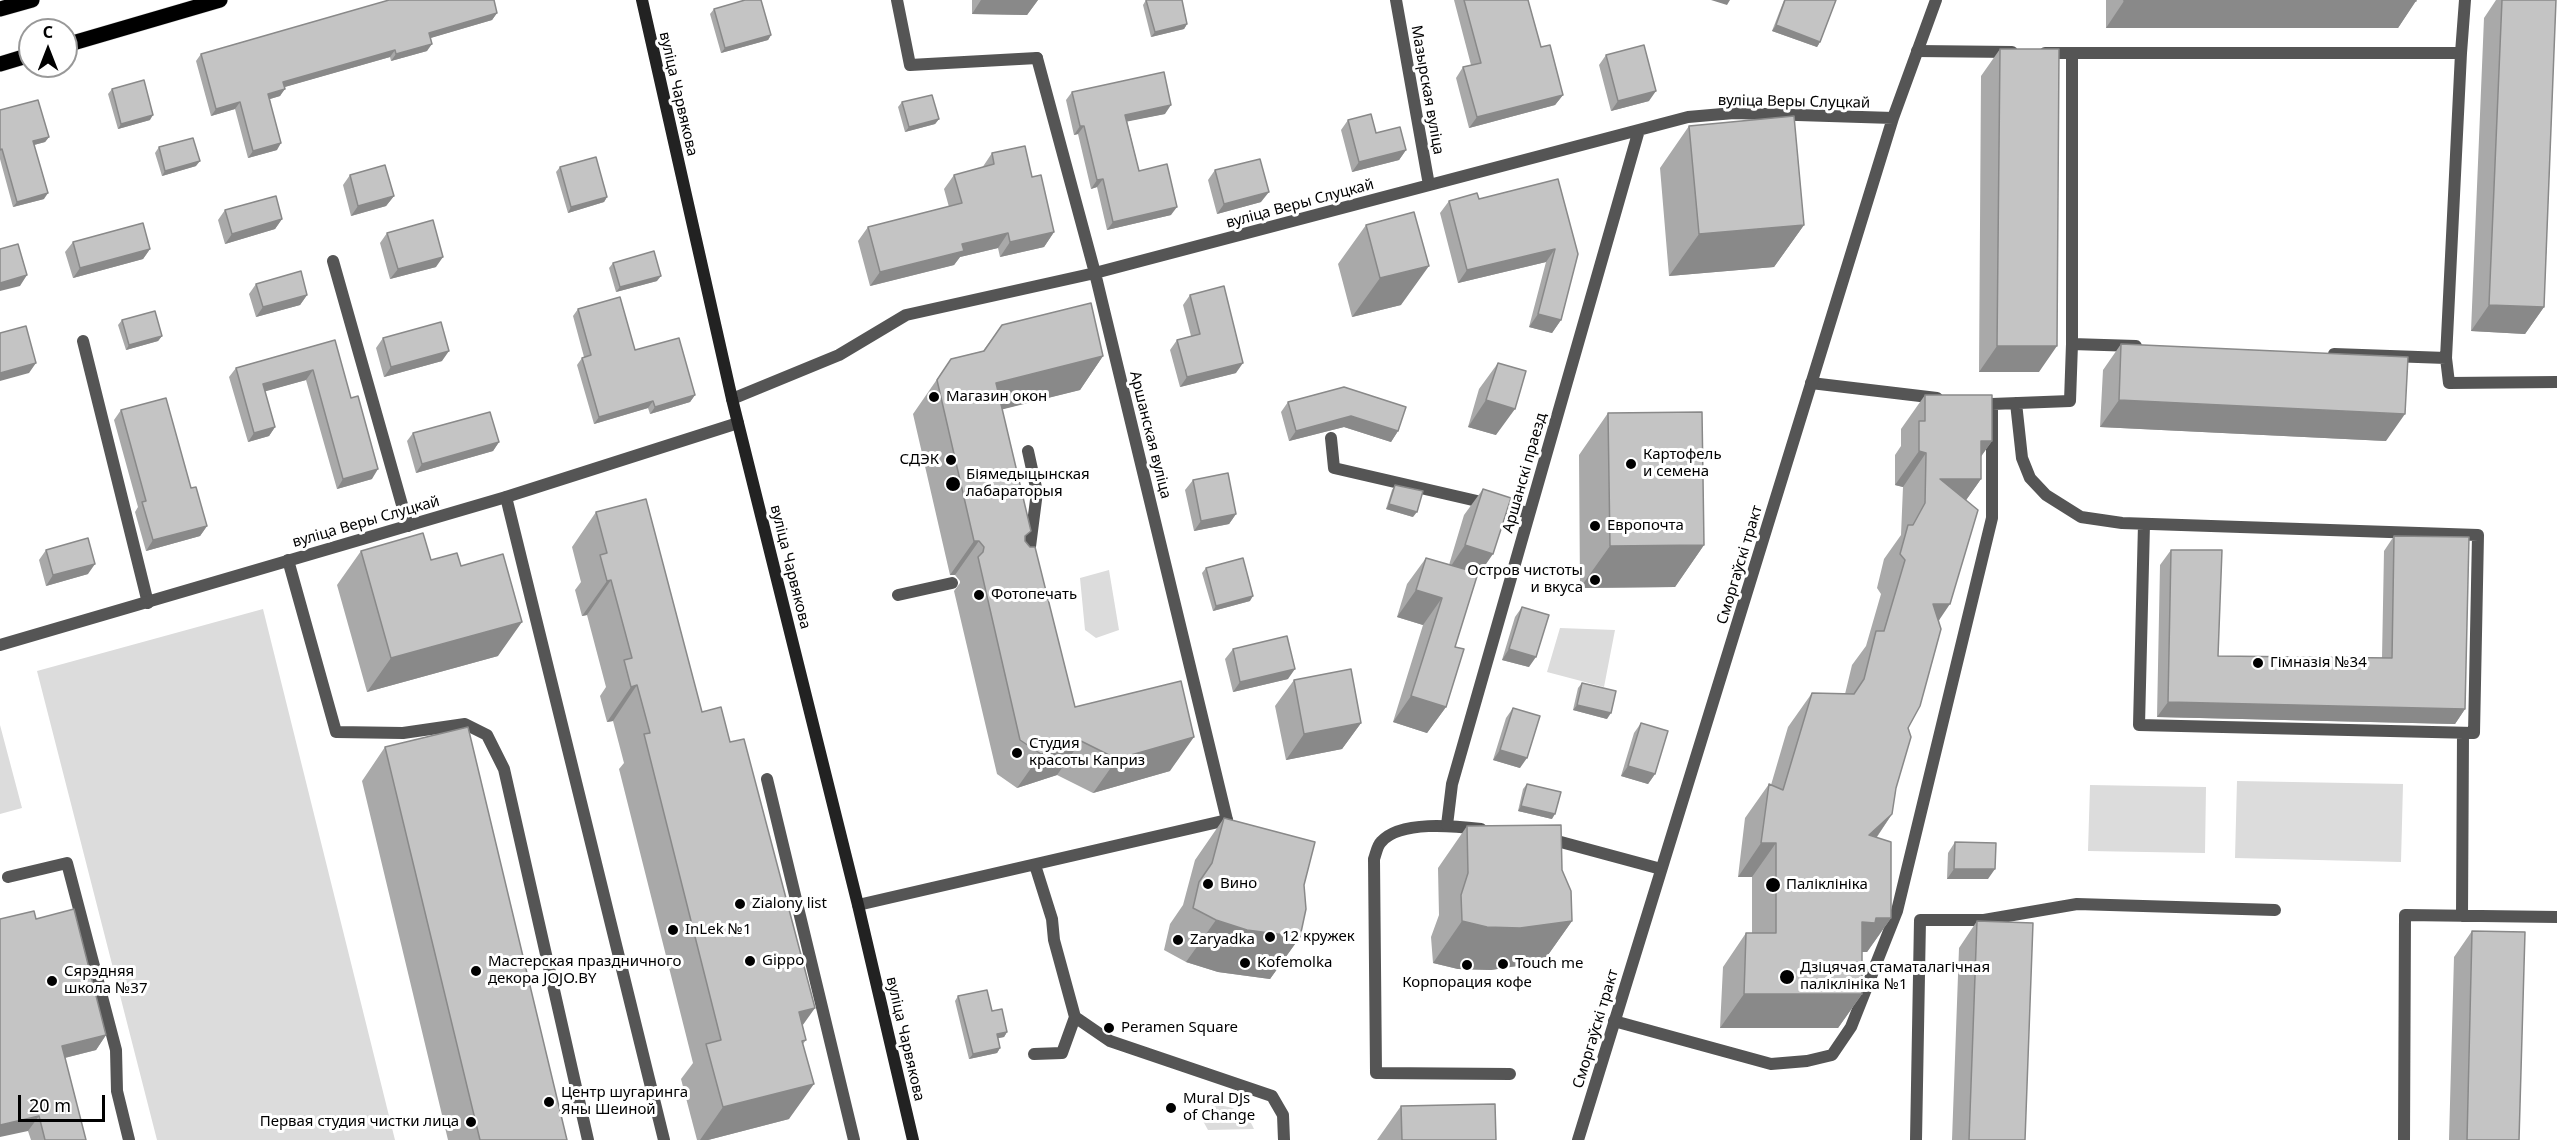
<!DOCTYPE html>
<meta charset="utf-8">
<style>
body{margin:0}
#map{position:relative;width:2557px;height:1140px;overflow:hidden;background:#fff;font-family:"Noto Sans",sans-serif}
canvas{display:block}
.north{position:absolute;left:18px;top:18px;width:60px;height:60px;box-sizing:border-box;background:#fff;border:2px solid #999;border-radius:50%;rotate:0deg;font-size:16px;font-weight:700;line-height:24px;text-align:center;color:#000}
.north::after{content:'';display:block;margin:auto;width:21px;height:27px;background:#000;clip-path:polygon(50% 0,100% 100%,50% 72%,0 100%)}
.scale{position:absolute;left:18px;top:1095px;width:87px;height:27px;box-sizing:border-box;border:3px solid #000;border-top:0;padding-left:8px;font-size:18px;line-height:21px;white-space:nowrap;color:#000;-webkit-text-stroke:4px #fff;paint-order:stroke}
</style>
<div id="map">
<canvas width="2557" height="1140"></canvas>
<div class="north">С</div>
<div class="scale">20 m</div>
</div>
<script>
const ctx = document.querySelector('canvas').getContext('2d');
ctx.lineJoin = 'round';
function fill(path, color) {
  ctx.fillStyle = color;
  ctx.fill(path, 'evenodd');
}
function strokePath(path, color, width, dash) {
  ctx.strokeStyle = color;
  ctx.lineWidth = width;
  ctx.lineCap = dash ? 'butt' : 'round';
  ctx.setLineDash(dash || []);
  ctx.stroke(path);
}
function label(font, color, halo, rows, align = 'center') {
  ctx.font = font + ' "Noto Sans",sans-serif';
  ctx.lineWidth = 6;
  ctx.setLineDash([]);
  ctx.textBaseline = 'middle';
  ctx.strokeStyle = halo;
  ctx.fillStyle = color;
  for (const [text, x, y, turn = 0] of rows) {
    ctx.save();
    ctx.translate(x, y);
    ctx.rotate((+turn || 0) * Math.PI / 180);
    ctx.textAlign = isNaN(turn) ? turn : align;
    if (halo) ctx.strokeText(text, 0, 0);
    ctx.fillText(text, 0, 0);
    ctx.restore();
  }
}
fill(new Path2D(`
 M1109,570L1119,630L1096,638L1085,630L1080,578Z
 M263,609L395,1140H157L37,671Z
 M1560,628L1615,630L1604,687L1547,672Z
 M0,725L22,808L0,814Z
 M2237,781L2403,784L2401,862L2235,858Z
 M2090,785L2206,787L2205,853L2088,851Z
 M1212,1105C1230,1105 1247,1111 1254,1129L1208,1130L1203,1121Z`), '#dcdcdc');
const primary = new Path2D(`
 M0,9L32,0
 M66,45L220,0
 M0,64L30,55`);
strokePath(primary, '#dbdbdb', 16);
strokePath(new Path2D(`
 M897,0L910,65L1037,58
 M1917,51L2012,52
 M2045,53H2461L2465,0
 M2461,53L2446,358L2449,383L2557,382
 M333,261L408,526
 M83,341L148,603
 M2072,344L2136,346
 M2334,354L2446,358
 M1811,383L1937,398
 M2016,403L2022,458L2030,478L2046,495L2081,517L2122,523L2478,535L2474,733L2139,725L2144,524
 M1992,404L2070,401L2072,344V53
 M1331,438L1334,468L1529,513
 M1028,451L1037,492L1028,562
 M506,497L664,1140
 M288,560L336,732L403,733L465,724L487,735L504,769L588,1140
 M898,595L952,583
 M767,779L854,1140
 M1481,829C1455,826 1400,820 1381,842C1377,846 1376,854 1374,859L1376,1073L1510,1074
 M1546,838L1661,869
 M1035,865L1052,919L1054,940L1075,1017L1110,1041L1272,1096L1283,1115L1284,1140
 M8,877L67,863L116,1050L117,1091L129,1140
 M858,905L1227,820
 M2462,916L2463,733
 M1614,1021L1771,1064L1807,1061L1832,1055L1851,1027L1897,911L1992,518V404L1976,402
 M1034,1054L1062,1053L1075,1017
 M1916,1140L1920,920H1984L2077,904L2275,910
 M2404,1140L2405,915L2557,917`), '#555', 12);
strokePath(new Path2D(`
 M1396,0L1429,185
 M1037,58L1095,273L1227,820
 M732,399L839,355L906,315L1095,273L1688,117L1734,113L1893,118
 M0,645L506,497L738,423
 M1447,825L1452,784L1639,130
 M1578,1140L1893,118L1936,0`), '#555', 12);
strokePath(new Path2D(`
 M642,0L732,399L858,905L913,1140`), '#222', 12);
strokePath(primary, '#000', 15);
fill(new Path2D(`
 M972,0H1038L1027,15L972,14Z
 M1146,0H1182L1187,24L1184,29L1151,37L1143,5Z
 M1454,0H1528L1541,47L1563,95L1555,105L1469,128L1456,78L1463,67L1471,65Z
 M1784,0H1836L1820,42L1817,47L1772,31Z
 M2106,0H2416L2398,28H2106Z
 M2496,0H2556L2544,307L2525,334L2471,331L2484,18Z
 M714,9L771,35L768,40L721,53L710,14Z
 M497,13L492,20L430,38L427,51L391,61L390,57L284,87L280,96L270,99L277,150L248,158L235,109L211,116L196,61L201,54Z
 M2000,49L2039,372H1979L1981,76Z
 M1606,55L1649,101L1611,111L1599,65Z
 M112,89L150,120L118,129L108,94Z
 M1072,92L1165,114L1127,121L1139,171L1171,215L1107,230L1097,187L1091,189L1078,134L1074,135L1066,100Z
 M902,102L939,119L935,124L905,132L898,107Z
 M0,110L49,137L45,142L34,145L44,199L13,207L0,159Z
 M1348,120L1376,133L1406,150L1399,160L1352,172L1341,130Z
 M1689,126L1804,225L1774,267L1669,276L1660,168Z
 M159,147L196,166L162,176L155,153Z
 M992,153L1032,177L1054,232L1044,247L1000,257L998,248L960,257L954,265L870,286L858,241L868,227L949,207L944,189L954,175L982,168Z
 M560,167L607,197L604,202L568,213L556,172Z
 M1215,170L1261,202L1217,214L1208,180Z
 M350,175L394,196L386,206L351,216L343,185Z
 M1558,179L1561,320L1552,333L1529,327L1546,262L1458,283L1440,213L1449,201L1479,199Z
 M225,210L282,219L275,229L225,244L218,220Z
 M1366,225L1401,305L1352,317L1338,264Z
 M387,233L436,267L390,279L380,243Z
 M73,242L150,249L143,259L73,278L65,252Z
 M613,263L657,281L616,292L609,268Z
 M256,284L307,295L300,305L256,317L249,294Z
 M1190,295L1236,373L1180,387L1170,350L1177,340L1191,336L1183,305Z
 M578,309L635,350L695,395L690,402L650,414L648,408L594,424L577,365L582,358L584,357L573,316Z
 M122,320L162,336L158,341L126,350L118,325Z
 M1002,325L1103,356L1080,390L1002,409L1025,541L1075,707L1170,771L1093,793L1057,775L1017,788L997,774L954,591L960,583V581L955,575H950L913,414L951,359L983,351Z
 M383,338L442,361L384,377L376,348Z
 M335,340L372,479L337,489L306,380L265,391L275,427L269,436L248,442L229,377L236,368Z
 M2121,344L2386,441L2100,427L2103,370Z
 M1498,363L1496,435L1468,427L1479,389Z
 M1925,395L1992,441L1981,456V479L1966,500L1939,621L1908,728L1896,788L1892,814L1877,837L1891,918L1867,952H1862V994L1838,1028H1720L1723,967L1746,933H1752V877H1738L1745,818L1769,784L1771,785L1788,727L1812,693L1845,694L1852,665L1866,646L1881,594L1877,588L1884,559L1901,535L1903,487L1895,485V455L1901,446V429Z
 M1288,402L1398,431L1391,442L1344,427L1289,441L1281,412Z
 M121,410L191,488L207,526L200,536L146,551L135,512L138,507L114,420Z
 M1608,413L1704,545L1675,587L1580,588L1579,455Z
 M413,433L499,442L493,451L416,473L407,441Z
 M1193,480L1236,514L1229,524L1194,531L1185,490Z
 M1395,485L1413,517L1386,509L1392,490Z
 M1483,489L1476,579L1455,647L1446,707L1427,733L1393,722L1423,625L1397,617L1407,584L1426,558L1449,565L1464,515Z
 M596,512L702,712L802,1025L806,1040L803,1044L789,1119L708,1140H697L681,1079L693,1063L619,769L624,763L613,721L607,722L600,696L606,687L587,615L582,616L575,590L581,582L572,547Z
 M2394,536L2465,709L2455,724L2157,717L2160,565L2171,550L2218,656L2382,658L2384,551Z
 M46,550L88,574L46,586L39,560Z
 M361,551L431,560L461,566L498,656L367,692L337,585Z
 M1206,568L1250,601L1213,611L1202,573Z
 M1522,607L1529,667L1502,660L1515,617Z
 M1233,649L1288,679L1233,692L1225,659Z
 M1294,680L1361,723L1342,749L1286,760L1275,706Z
 M1582,683L1607,719L1573,710L1578,688Z
 M1513,708L1520,768L1493,760L1506,718Z
 M1641,723L1655,774L1648,784L1621,776L1634,733Z
 M385,747L567,1140H448L362,781Z
 M1527,784L1552,819L1518,811L1523,789Z
 M1224,818L1304,885L1300,937L1270,979L1218,972L1186,962L1164,950L1170,924L1183,905L1195,860Z
 M1467,826L1562,870L1572,921L1543,962L1491,970L1458,969L1433,963L1431,937L1439,915L1438,868Z
 M1955,842L1988,879H1947L1948,853Z
 M36,919L106,1035L96,1050L65,1058L86,1140H31L28,1131Z
 M1977,921L2025,1140H1952L1959,948Z
 M2472,931L2519,1140H2449L2454,957Z
 M958,996L992,1011L1007,1032L1004,1037L998,1038L1000,1048L997,1053L969,1059L955,1001Z
 M1401,1106L1496,1140H1377Z`), '#a9a9a9');
fill(new Path2D(`
 M981,0H1038L1027,15L972,14Z
 M1711,0H1730L1727,5Z
 M2124,1H2416L2398,28H2106Z
 M497,13L492,20L424,40L429,33Z
 M1187,24L1184,29L1151,37L1155,32Z
 M1776,25L1820,42L1817,47L1772,31Z
 M771,35L768,40L721,53L725,48Z
 M432,44L427,51L391,61L396,54Z
 M395,50L390,57L278,89L283,82Z
 M285,89L280,96L263,101L268,94Z
 M1656,91L1649,101L1611,111L1618,101Z
 M1563,95L1555,105L1469,128L1477,117Z
 M240,102L235,109L211,116L216,109Z
 M1171,105L1165,114L1120,123L1125,115Z
 M153,115L150,120L118,129L121,124Z
 M939,119L935,124L905,132L909,127Z
 M1080,126H1084L1078,134L1074,135Z
 M49,137L45,142L30,146L33,141Z
 M281,143L277,150L248,158L253,151Z
 M1406,150L1399,160L1352,172L1359,162Z
 M200,161L196,166L162,176L165,171Z
 M1103,179L1097,187L1091,189L1097,180Z
 M1269,192L1261,202L1217,214L1224,204Z
 M48,193L44,199L13,207L17,202Z
 M394,196L386,206L351,216L358,206Z
 M607,197L604,202L568,213L571,207Z
 M1177,207L1171,215L1107,230L1113,222Z
 M282,219L275,229L225,244L232,234Z
 M1804,225L1774,267L1669,276L1699,234Z
 M1054,232L1044,247L1000,257L1010,242Z
 M1008,233L998,248L960,257L954,265L870,286L880,272L962,244Z
 M150,249L143,259L73,278L80,268Z
 M1555,249L1546,262L1458,283L1467,270Z
 M443,257L436,267L390,279L398,269Z
 M1429,266L1401,305L1352,317L1380,278Z
 M27,275L20,286L0,291V283Z
 M661,276L657,281L616,292L620,287Z
 M307,295L300,305L256,317L263,307Z
 M2489,305L2544,307L2525,334L2471,331Z
 M1538,314L1561,320L1552,333L1529,327Z
 M162,336L158,341L126,350L129,345Z
 M1997,346H2057L2039,372H1979Z
 M449,351L442,361L384,377L391,367Z
 M1103,356L1080,390L972,417L996,383Z
 M36,363L29,373L0,381V373Z
 M1243,363L1236,373L1180,387L1187,377Z
 M313,370L306,380L256,394L263,384Z
 M695,395L690,402L650,414L655,407Z
 M1486,400L1515,409L1496,435L1468,427Z
 M2119,400L2405,414L2386,441L2100,427Z
 M653,401L648,408L594,424L599,417Z
 M1351,416L1398,431L1391,442L1344,427L1289,441L1296,431Z
 M275,427L269,436L248,442L254,433Z
 M1981,441H1992L1968,475Z
 M499,442L493,451L416,473L422,464Z
 M1919,451L1926,453L1903,487L1895,485Z
 M378,469L372,479L337,489L343,479Z
 M1940,479H1981L1957,513Z
 M1389,504L1417,512L1413,517L1386,509Z
 M1236,514L1229,524L1194,531L1201,521Z
 M207,526L200,536L146,551L153,540Z
 M974,541H979L955,575H950Z
 M1465,545L1493,554L1475,580L1447,572Z
 M1704,545L1675,587L1580,588L1610,546Z
 M95,564L88,574L46,586L53,575Z
 M611,580L587,615L582,616L607,581Z
 M1416,590L1442,598L1423,625L1397,617Z
 M1253,596L1250,601L1213,611L1216,606Z
 M1933,604H1950L1927,638Z
 M522,622L498,656L367,692L391,658Z
 M1509,649L1536,657L1529,667L1502,660Z
 M1295,669L1288,679L1233,692L1240,682Z
 M637,685L613,721L607,722L631,687Z
 M1411,696L1446,707L1427,733L1393,722Z
 M2168,702L2465,709L2455,724L2157,717Z
 M1577,705L1611,713L1607,719L1573,710Z
 M1361,723L1342,749L1286,760L1304,734Z
 M1194,737L1170,771L1093,793L1117,759Z
 M1081,741L1057,775L1017,788L1041,754Z
 M1500,750L1527,758L1520,768L1493,760Z
 M1628,766L1655,774L1648,784L1621,776Z
 M1521,806L1555,814L1552,819L1518,811Z
 M1892,814L1869,848V835Z
 M1761,843H1776L1752,877H1738Z
 M1954,869H1995L1988,879H1947Z
 M1876,918H1891L1867,952H1855L1862,922Z
 M1216,920L1300,937L1270,979L1218,972L1186,962Z
 M1462,921H1572L1543,962L1491,970L1458,969L1433,963Z
 M1744,994H1862L1838,1028H1720Z
 M815,1008L790,1043L799,1012Z
 M1007,1032L1004,1037L994,1039L997,1034Z
 M106,1035L96,1050L52,1061L62,1046Z
 M1000,1048L997,1053L969,1059L973,1054Z
 M814,1084L789,1119L708,1140H700L723,1107Z
 M39,1116L28,1131L0,1137V1125Z`), '#898989');
const building = new Path2D(`
 M389,0H494L497,13L429,33L432,44L396,54L395,50L283,82L285,89L268,94L281,143L253,151L240,102L216,109L201,54Z
 M745,0H761L771,35L725,48L714,9Z
 M1146,0H1182L1187,24L1155,32Z
 M1464,0H1528L1541,47L1550,45L1563,95L1477,117L1463,67L1481,63Z
 M1785,0H1836L1820,42L1776,25Z
 M2124,0H2416V1H2124Z
 M2502,0H2556L2544,307L2489,305Z
 M1644,45L1656,91L1618,101L1606,55Z
 M2000,49H2059L2057,346H1997Z
 M1164,72L1171,105L1125,115L1139,171L1167,164L1177,207L1113,222L1103,179L1097,180L1084,126H1080L1072,92Z
 M144,80L153,115L121,124L112,89Z
 M932,95L939,119L909,127L902,102Z
 M38,100L49,137L33,141L48,193L17,202L2,149L0,150V110Z
 M1371,114L1376,133L1400,127L1406,150L1359,162L1348,120Z
 M1794,116L1804,225L1699,234L1689,126Z
 M193,138L200,161L165,171L159,147Z
 M1025,146L1032,177L1041,175L1054,232L1010,242L1008,233L962,244L964,251L880,272L868,227L962,203L954,175L994,164L992,153Z
 M596,157L607,197L571,207L560,167Z
 M1260,159L1269,192L1224,204L1215,170Z
 M385,165L394,196L358,206L350,175Z
 M1558,179L1578,254L1561,320L1538,314L1555,249L1467,270L1449,201L1477,193L1479,199Z
 M276,196L282,219L232,234L225,210Z
 M1414,212L1429,266L1380,278L1366,225Z
 M433,220L443,257L398,269L387,233Z
 M143,223L150,249L80,268L73,242Z
 M18,244L27,275L0,283V249Z
 M654,251L661,276L620,287L613,263Z
 M301,271L307,295L263,307L256,284Z
 M1224,286L1243,363L1187,377L1177,340L1200,334L1190,295Z
 M620,297L635,350L679,338L695,395L655,407L653,401L599,417L582,358L591,355L578,309Z
 M1091,303L1103,356L996,383L1031,531L1025,536V541L1030,547H1035L1075,707L1181,681L1194,737L1117,759L1081,741L1041,754L1020,740L978,557L983,552L984,547L979,541H974L937,380L951,359L984,351L1002,325Z
 M155,311L162,336L129,345L122,320Z
 M441,322L449,351L391,367L383,338Z
 M26,326L36,363L0,373V333Z
 M335,340L351,398L358,396L378,469L343,479L313,370L263,384L275,427L254,433L236,368Z
 M2121,344L2408,357L2405,414L2119,400Z
 M1498,363L1526,371L1515,409L1486,400Z
 M1344,387L1406,407L1398,431L1351,416L1296,431L1288,402Z
 M1925,395H1992V441H1981V479H1940L1978,510L1950,604H1933L1941,629L1920,706L1908,728L1911,737L1896,788L1892,814L1869,835L1891,842V918H1876L1875,923L1862,922V994H1744L1746,933H1776V843H1761L1769,784L1783,790L1812,693L1854,694L1864,679L1876,631H1884L1905,560L1900,554L1908,525H1913L1925,503L1926,453L1919,451V421H1925Z
 M166,398L191,488L196,487L207,526L153,540L142,502L146,501L121,410Z
 M490,412L499,442L422,464L413,433Z
 M1702,412L1704,545L1610,546L1608,413Z
 M1228,473L1236,514L1201,521L1193,480Z
 M1395,485L1423,491L1417,512L1389,504Z
 M1483,489L1511,498L1493,554L1465,545Z
 M646,499L702,712L721,707L730,742L744,739L815,1008L799,1012L806,1040L802,1041L814,1084L723,1107L706,1044L721,1040L644,734L650,733L637,685L631,687L624,660L632,658L611,580L607,581L600,555L607,553L596,512Z
 M423,533L431,560L457,553L461,566L503,554L522,622L391,658L361,551Z
 M2394,536L2469,537L2465,709L2168,702L2171,550H2222L2218,656L2392,658Z
 M88,538L95,564L53,575L46,550Z
 M1243,558L1253,596L1216,606L1206,568Z
 M1426,558L1478,573L1455,647L1464,649L1446,707L1411,696L1442,598L1416,590Z
 M1522,607L1549,615L1536,657L1509,649Z
 M1287,636L1295,669L1240,682L1233,649Z
 M1351,669L1361,723L1304,734L1294,680Z
 M1582,683L1616,691L1611,713L1577,705Z
 M1513,708L1540,716L1527,758L1500,750Z
 M1641,723L1668,731L1655,774L1628,766Z
 M468,727L567,1140H480L385,747Z
 M1527,784L1561,792L1555,814L1521,806Z
 M1224,818L1315,842L1304,885L1306,909L1300,937L1247,930L1216,920L1193,908L1199,882L1212,863Z
 M1561,825L1562,870L1571,891L1572,921L1520,928L1487,927L1462,921L1461,895L1468,873L1467,826Z
 M1955,842L1996,843L1995,869H1954Z
 M74,909L106,1035L62,1046L86,1140H45L39,1116L0,1125V919L34,911L36,919Z
 M1977,921L2033,923L2025,1140H1969Z
 M2472,931L2525,932L2519,1140H2467Z
 M987,990L992,1011L1002,1009L1007,1032L997,1034L1000,1048L973,1054L958,996Z
 M1495,1104L1496,1140H1402L1401,1106Z`);
fill(building, '#c4c4c4');
strokePath(building, '#898989', 1.5);
for (const [x, y, r, color] of [
 [934,397,6,"#000"],
 [951,460,6,"#000"],
 [1631,464,6,"#000"],
 [953,484,8,"#000"],
 [1595,526,6,"#000"],
 [1595,580,6,"#000"],
 [979,595,6,"#000"],
 [2258,663,6,"#000"],
 [1017,753,6,"#000"],
 [1208,884,6,"#000"],
 [1773,885,8,"#000"],
 [740,904,6,"#000"],
 [673,930,6,"#000"],
 [1270,937,6,"#000"],
 [1178,940,6,"#000"],
 [750,961,6,"#000"],
 [1245,963,6,"#000"],
 [1503,964,6,"#000"],
 [1467,965,6,"#000"],
 [476,971,6,"#000"],
 [1787,977,8,"#000"],
 [52,981,6,"#000"],
 [1109,1028,6,"#000"],
 [549,1102,6,"#000"],
 [1171,1108,6,"#000"],
 [471,1122,6,"#000"]
]) {
  const dot = new Path2D();
  dot.arc(x, y, r, 0, 2 * Math.PI);
  ctx.fillStyle = color;
  ctx.fill(dot);
  strokePath(dot, '#fff', 2);
}
label('15px', '#000', '#fff', [
 ["Мазырская вуліца",1427,90,80],
 ["вуліца Чарвякова",678,94,77],
 ["вуліца Веры Слуцкай",1794,102,1],
 ["вуліца Веры Слуцкай",1300,204,-15],
 ["Аршанская вуліца",1150,435,76],
 ["Аршанскі праезд",1525,473,-74],
 ["вуліца Веры Слуцкай",366,522,-16],
 ["Сморгаўскі тракт",1740,565,-73],
 ["вуліца Чарвякова",790,567,76],
 ["Сморгаўскі тракт",1596,1029,-73],
 ["вуліца Чарвякова",905,1039,77]
]);
label('15px', '#000', '#fff', [
 ["Магазин окон",946,397],
 ["Картофель",1643,455],
 ["и семена",1643,472],
 ["СДЭК",939,460,"right"],
 ["Біямедыцынская",966,475],
 ["лабараторыя",966,492],
 ["Европочта",1607,526],
 ["Остров чистоты",1583,571,"right"],
 ["и вкуса",1583,588,"right"],
 ["Фотопечать",991,595],
 ["Гімназія №34",2270,663],
 ["Студия",1029,744],
 ["красоты Каприз",1029,761],
 ["Вино",1220,884],
 ["Паліклініка",1786,885],
 ["Zialony list",752,904],
 ["InLek №1",685,930],
 ["12 кружек",1282,937],
 ["Zaryadka",1190,940],
 ["Gippo",762,961],
 ["Мастерская праздничного",488,962],
 ["декора JOJO.BY",488,979],
 ["Kofemolka",1257,963],
 ["Touch me",1515,964],
 ["Дзіцячая стаматалагічная",1800,968],
 ["паліклініка №1",1800,985],
 ["Сярэдняя",64,972],
 ["школа №37",64,989],
 ["Корпорация кофе",1467,983,"center"],
 ["Peramen Square",1121,1028],
 ["Центр шугаринга",561,1093],
 ["Яны Шеиной",561,1110],
 ["Mural DJs",1183,1099],
 ["of Change",1183,1116],
 ["Первая студия чистки лица",459,1122,"right"]
], 'left');
</script>
